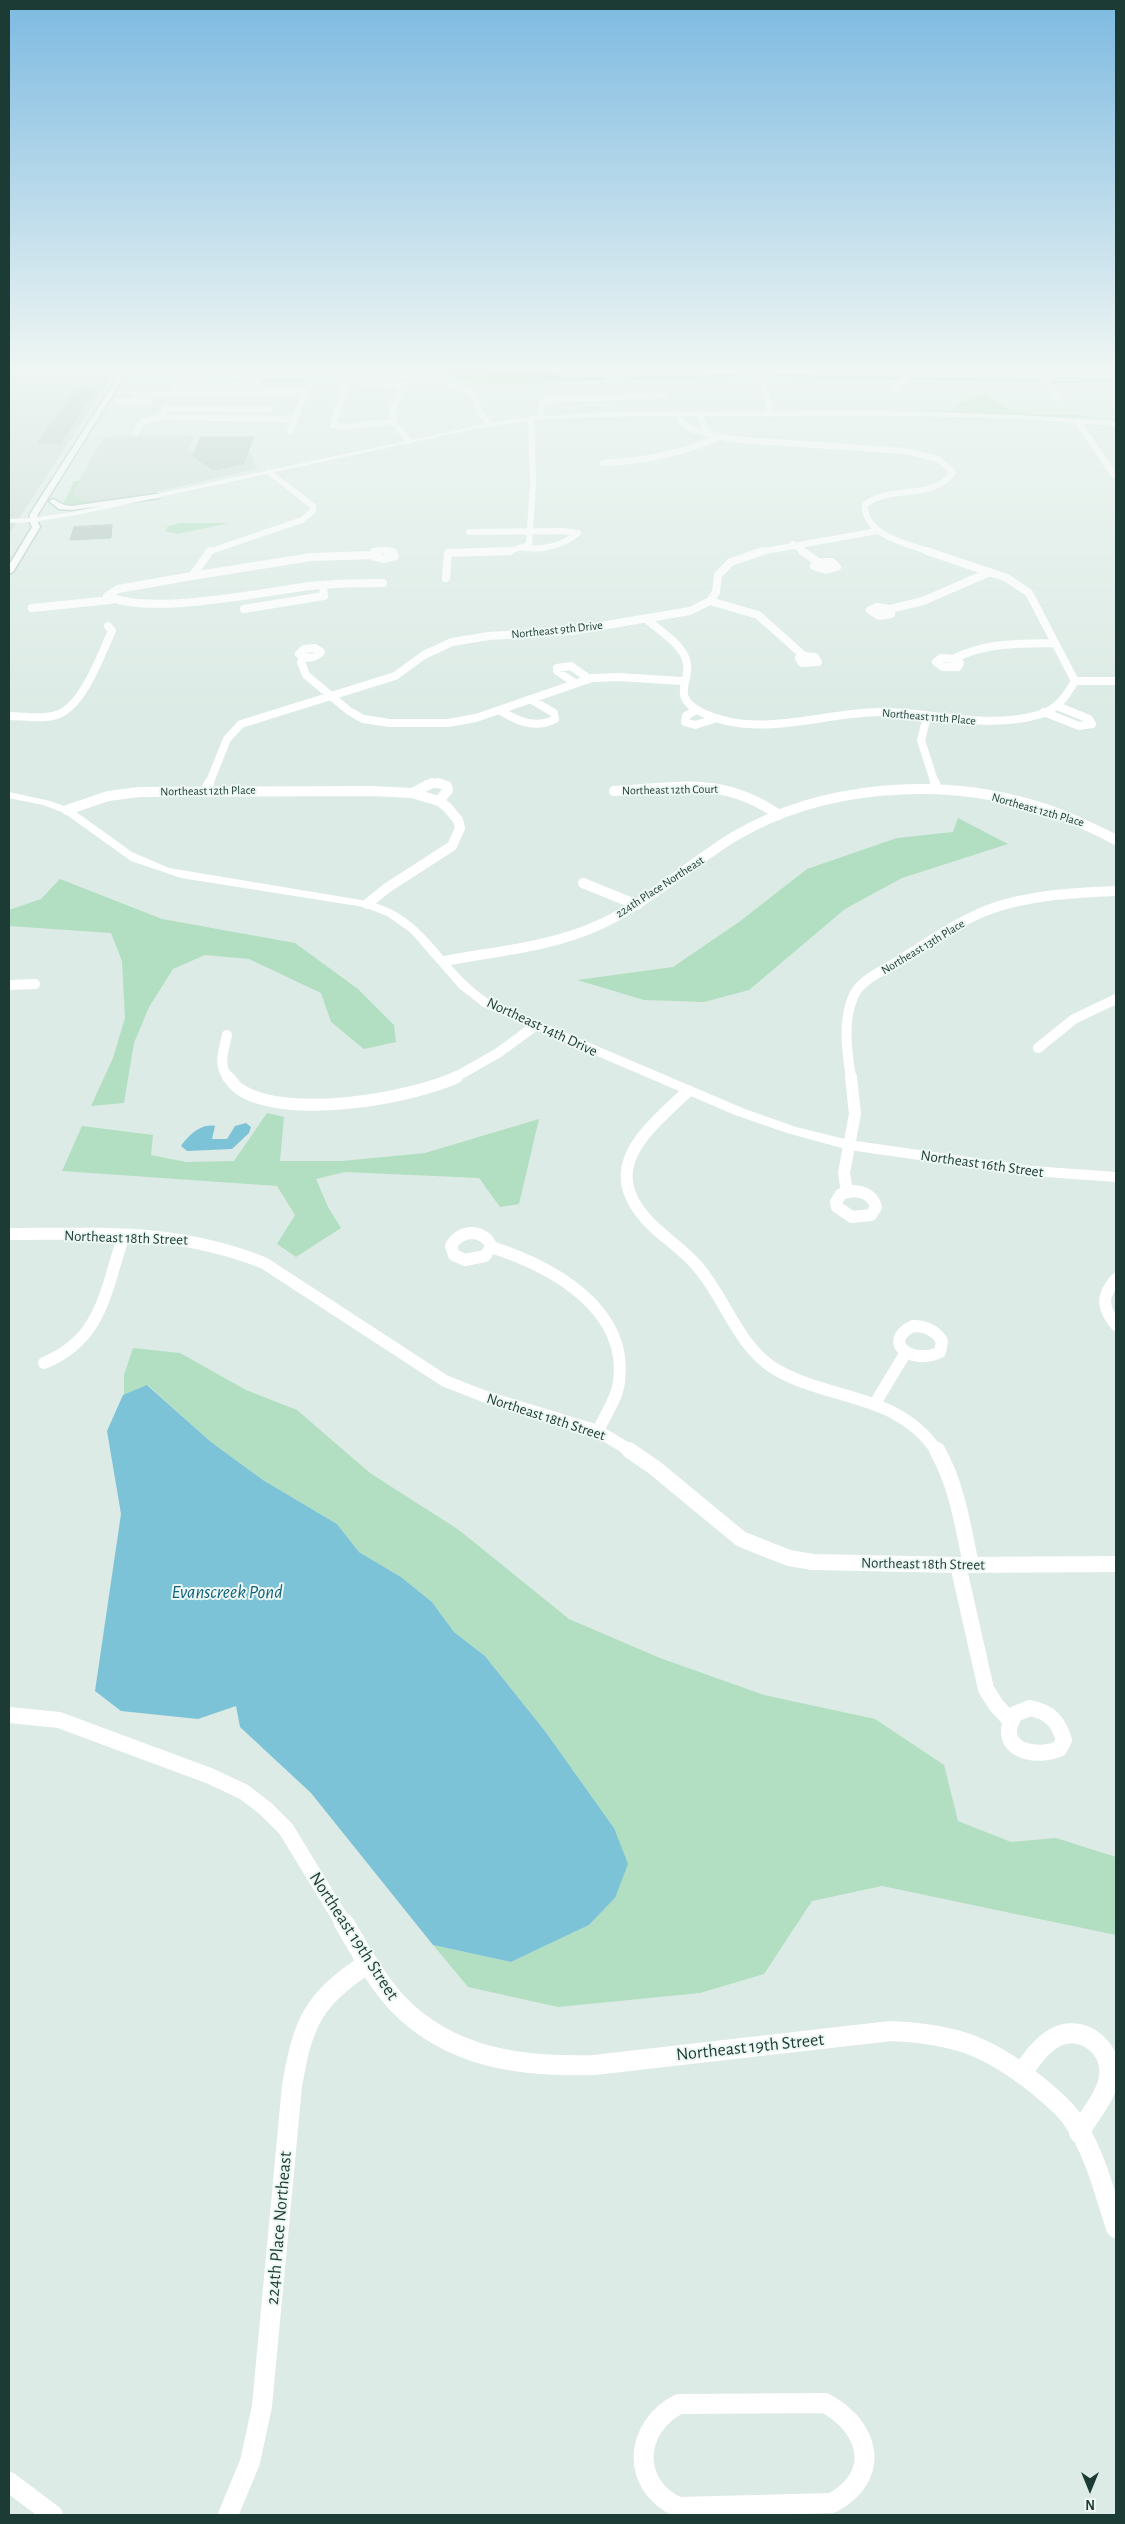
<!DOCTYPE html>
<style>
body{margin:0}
#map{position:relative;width:1125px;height:2524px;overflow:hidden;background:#dcebe5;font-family:"Alegreya Sans",sans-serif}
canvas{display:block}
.frame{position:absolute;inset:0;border:10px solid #1d3b35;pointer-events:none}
.north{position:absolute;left:1065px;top:2464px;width:50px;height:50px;-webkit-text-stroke:4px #edf7f3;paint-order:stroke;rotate:180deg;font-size:14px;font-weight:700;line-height:20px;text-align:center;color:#1d3b35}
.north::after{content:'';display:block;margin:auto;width:18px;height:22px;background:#1d3b35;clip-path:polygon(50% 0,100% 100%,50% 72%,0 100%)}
</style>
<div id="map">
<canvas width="1125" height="2524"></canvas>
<div class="frame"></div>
<div class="north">N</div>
</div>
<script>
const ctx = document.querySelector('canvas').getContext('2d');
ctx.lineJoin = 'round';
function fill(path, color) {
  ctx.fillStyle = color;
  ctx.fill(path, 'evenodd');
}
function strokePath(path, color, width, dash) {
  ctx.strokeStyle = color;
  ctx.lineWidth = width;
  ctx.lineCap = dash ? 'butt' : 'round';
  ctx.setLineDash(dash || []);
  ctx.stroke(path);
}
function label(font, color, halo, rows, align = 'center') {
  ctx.font = font + ' "Alegreya Sans",sans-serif';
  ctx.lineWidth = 4;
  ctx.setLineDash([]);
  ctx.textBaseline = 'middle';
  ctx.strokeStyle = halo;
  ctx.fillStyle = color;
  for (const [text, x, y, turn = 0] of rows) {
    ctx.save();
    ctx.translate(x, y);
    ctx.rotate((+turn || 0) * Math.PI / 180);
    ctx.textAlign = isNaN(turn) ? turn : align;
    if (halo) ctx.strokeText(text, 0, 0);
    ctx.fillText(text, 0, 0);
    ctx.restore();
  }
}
fill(new Path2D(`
 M9,374H113L9,534Z
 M194,436L188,451L250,452L257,469L100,504L67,500L104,437Z`), '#cadad4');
fill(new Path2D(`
 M411,369H547L548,371L569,376L604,377L601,380L548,382L538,386L462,381L449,375Z
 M266,377H306L302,385L260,384Z
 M985,396L1013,411L1028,414H1073L1116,420L920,411L954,410L960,402Z
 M74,481H80L72,494L89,502L110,500L75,506L63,504Z
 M180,523H229L177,534L165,531L168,526Z
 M958,818L1008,844L902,878L845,909L749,990L704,1002L644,1000L577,980L673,967L739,922L807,869L897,838L953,832Z
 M60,879L162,919L295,943L358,989L394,1025L396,1042L364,1049L331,1022L321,993L249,959L205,955L173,969L149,1007L134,1043L124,1103L91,1106L113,1058L125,1018L122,961L111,933L9,926V910L41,899Z
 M267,1113L284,1117L280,1161H342L425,1153L539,1119L519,1204L500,1207L479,1178L345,1172L316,1179L328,1207L341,1228L296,1257L277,1244L295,1215L277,1186L62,1171L82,1126L153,1135L151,1155L186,1162L234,1161Z
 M133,1348L180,1353L246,1390L297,1410L370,1473L459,1530L569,1619L660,1658L764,1695L875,1719L944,1765L958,1821L1011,1842L1056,1838L1116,1857V1935L882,1886L812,1901L764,1974L700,1993L558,2007L468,1987L433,1945L511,1962L589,1925L615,1898L614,1828L545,1731L485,1656L454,1632L432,1602L401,1577L359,1552L337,1524L263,1480L211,1442L148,1385L124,1395V1375Z`), '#b2dfc1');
fill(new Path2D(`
 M246,1123L251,1127L249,1133L232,1149L187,1151L181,1146C188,1136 201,1123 215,1126L212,1139H227L235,1126Z
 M147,1385L211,1442L263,1480L337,1524L359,1552L401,1577L432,1602L454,1632L485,1656L545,1731L614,1828L628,1864L615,1898L589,1925L511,1962L433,1945L311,1793L240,1727L236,1706L198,1719L121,1711L95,1691L121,1514L107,1431L123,1395Z`), '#7dc3d7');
strokePath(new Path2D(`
 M454,369L575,380L603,379
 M775,375L1037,381
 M630,378L739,375
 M1052,382L1116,381`), '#7dc3d7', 2);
const building = new Path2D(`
 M76,390H95L60,444H37Z
 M201,437H254L243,464L213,470L193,456Z
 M112,525L111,538L70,540L74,527Z`);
fill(building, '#b2c5be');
strokePath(building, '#aec5bd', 1);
const secondary = new Path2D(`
 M123,369H129L38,514L37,520L40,527L13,572L9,574V565L32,527L29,520L30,514Z
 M156,494L160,496L159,498L72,510L59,509L49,501L53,499L64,505L72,506Z`);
strokePath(secondary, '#aecbc3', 3);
strokePath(new Path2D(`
 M762,369V379L771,414
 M1036,369L1057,397
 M179,385H213
 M233,385L256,384L263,375H313
 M896,389L912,369
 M176,390L187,369
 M136,394L306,392
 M118,401H148
 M166,409H270
 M678,414L681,421L691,429L729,439L905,451L938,459L953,472C935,501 890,484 865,505C864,536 908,544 931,552
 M700,414L705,429L702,432
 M161,417L295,419
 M540,417L542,403L547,400L663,395
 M1077,421L1114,475
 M394,422L341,427L333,425L347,381L405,385
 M290,431L309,385
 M136,432L142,422L161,417L165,410
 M409,441L394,422L393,408L401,390L417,377H427L467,389L475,397L480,413L491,424
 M603,463C643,461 682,454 719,437
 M469,532L563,531L578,533C562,546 544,550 524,548
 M793,544L803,552
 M208,552L302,520L313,511V506L269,472
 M374,552L384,550L393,552
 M506,552L529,545L533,483L531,418
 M759,552L878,531`), '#fff', 6);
strokePath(new Path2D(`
 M210,551L192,576L118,589L107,596C151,616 260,592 311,586C335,583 359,583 383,583
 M380,551L374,552L372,556L383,559L395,556L393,552L387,551
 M802,551L818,562
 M818,562H832L837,567L826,570L814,566Z
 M192,576L311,557L372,555
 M446,578L448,553L510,551
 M710,601L758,615L804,656
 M877,607L890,609L891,614L879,616L870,610Z
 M32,608L111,600
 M244,609L324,596L323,585
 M890,609L923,601L990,572
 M646,619C659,630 676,640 684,655C697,678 665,695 703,713C758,739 821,713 879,712C933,711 987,731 1041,714C1058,709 1066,696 1075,681L1029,593L1007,578L927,551
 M315,648L321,652C315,659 306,659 299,654L304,649Z
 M804,656L815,657L818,662L802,663L799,658Z
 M305,657L301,662L306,675L349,711L363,719L390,723H448L476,718L592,678L619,677L682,681
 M941,658L953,659L960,663L958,667H943L936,662Z
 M953,659C987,642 1018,644 1055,643
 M1075,681H1116
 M575,683L557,671V668L571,666L589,679
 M696,710L686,716L685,722L695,725L717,718
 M501,711C519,722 536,729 555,719L554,713L532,700
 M1044,712L1079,726L1092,724L1089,719L1057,706
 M9,716C24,716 44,720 59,714C84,704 101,654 112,631L108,626
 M927,717L921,740L935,784
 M209,784L227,739L241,724L395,676L424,655L452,642L489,636L571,631L690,611L710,601L716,592L718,575L731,562L763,551
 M427,784H443`), '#fff', 8);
strokePath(new Path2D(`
 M438,783L447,786L448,790L439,801
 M935,783L937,789
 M206,790L209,783
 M614,791C679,788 721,775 779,815
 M412,793L432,783
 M67,810L108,796L139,792L371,791L412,793L439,801L447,807L458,820L460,828L452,846L387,888L367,904
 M583,883L637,905
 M445,961C496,951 551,947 599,925C649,902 689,864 735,836C822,785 937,777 1033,805C1062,813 1089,826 1116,840
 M9,985L35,984
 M227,1035C224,1050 217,1066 229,1078
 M1038,1048L1074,1019L1116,999
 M454,1078L498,1053L535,1026
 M851,1078C847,1052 842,1020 854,995C862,979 884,970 899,961C927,943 954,924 985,911C1026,895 1072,893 1116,891`), '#fff', 10);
strokePath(new Path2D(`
 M228,1077C231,1080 234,1085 238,1088C283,1121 409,1099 457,1077
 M688,1091C642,1134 594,1172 656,1229C673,1244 692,1257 705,1276C728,1307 741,1348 775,1369C832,1402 896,1392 937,1451
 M854,1191C865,1192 873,1196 876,1207L871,1215L852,1217L837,1207L836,1202L841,1194Z
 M847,1192L844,1173L855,1114L851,1077
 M473,1233C481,1234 489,1238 491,1247L485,1256L465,1260L454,1255L451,1246C456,1237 463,1233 473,1233Z
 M9,1234C101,1234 176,1228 264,1263L445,1381L486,1397L598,1431L631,1451
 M491,1247C551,1266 629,1308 619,1382C617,1399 605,1415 598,1431
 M1116,1279C1101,1296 1102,1308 1116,1325
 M913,1326C926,1326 935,1330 942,1341L940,1352C913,1366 880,1342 913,1326Z
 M44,1363C103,1339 105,1290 124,1235
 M876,1402L906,1352`), '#fff', 12);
strokePath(new Path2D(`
 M629,1450L655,1468L741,1539L789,1558L813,1562L958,1565L1116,1564
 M937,1450C957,1485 963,1526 971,1565
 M958,1565L986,1689L996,1705L1010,1720
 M1030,1708C1050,1712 1058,1721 1064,1740L1059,1749C1043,1756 1007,1755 1009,1729C1010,1724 1013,1718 1015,1714Z
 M9,1715L59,1720L210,1776L244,1792L266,1809L286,1829L344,1924`), '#fff', 16);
strokePath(new Path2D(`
 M344,1923C360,1950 377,1982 399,2005C452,2059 523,2067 594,2065L891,2031C954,2034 987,2045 1037,2085C1048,2094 1061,2105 1070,2116C1094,2148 1104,2191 1116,2228
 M1022,2073C1031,2060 1041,2045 1056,2037C1081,2024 1113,2047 1109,2076C1107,2096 1089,2115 1079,2133
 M825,2403C870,2427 882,2476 832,2503L678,2507C630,2485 634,2427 679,2404Z
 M9,2482L53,2515
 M228,2515L250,2462L262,2406L292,2086C303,2021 313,2000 368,1963`), '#fff', 20);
fill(new Path2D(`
 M875,411L1020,415L1116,422V426L1020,419L924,416H636L541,419L478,428L77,515L33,522L9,523V519L33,518L77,511L510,419L604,412Z
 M9,792L50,801L72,809L132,852L169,868L367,901C418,913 433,949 467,982C474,989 483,995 491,1001L745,1109L796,1127L849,1140L1032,1166L1116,1172V1182L1032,1176L849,1150L787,1133L735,1115L483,1007L459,988L410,932L387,916L364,907L181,878L131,861L64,813L43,805L9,798Z`), '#fff');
fill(secondary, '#fff');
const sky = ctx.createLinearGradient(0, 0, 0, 722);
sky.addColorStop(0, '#7dbae1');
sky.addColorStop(0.51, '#eff6f3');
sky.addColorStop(1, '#eff6f300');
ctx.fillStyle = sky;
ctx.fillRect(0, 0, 1125, 722);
label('12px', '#1d3b35', '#edf7f3', [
 ["Northeast 9th Drive",557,630,-6],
 ["Northeast 11th Place",929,717,5],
 ["Northeast 12th Court",670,790,-1],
 ["Northeast 12th Place",208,791,-1],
 ["Northeast 12th Place",1038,810,16],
 ["224th Place Northeast",660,887,-33],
 ["Northeast 13th Place",923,947,-31]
]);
label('15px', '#1d3b35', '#edf7f3', [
 ["Northeast 14th Drive",542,1027,25],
 ["Northeast 16th Street",982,1164,8],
 ["Northeast 18th Street",126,1238,2],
 ["Northeast 18th Street",546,1417,18],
 ["Northeast 18th Street",923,1564,1]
]);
label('18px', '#1d3b35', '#edf7f3', [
 ["Northeast 19th Street",354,1936,57],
 ["Northeast 19th Street",750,2047,-6],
 ["224th Place Northeast",279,2228,-85]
]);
label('italic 19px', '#11637d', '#edf7f3', [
 ["Evanscreek Pond",227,1592]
]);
</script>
